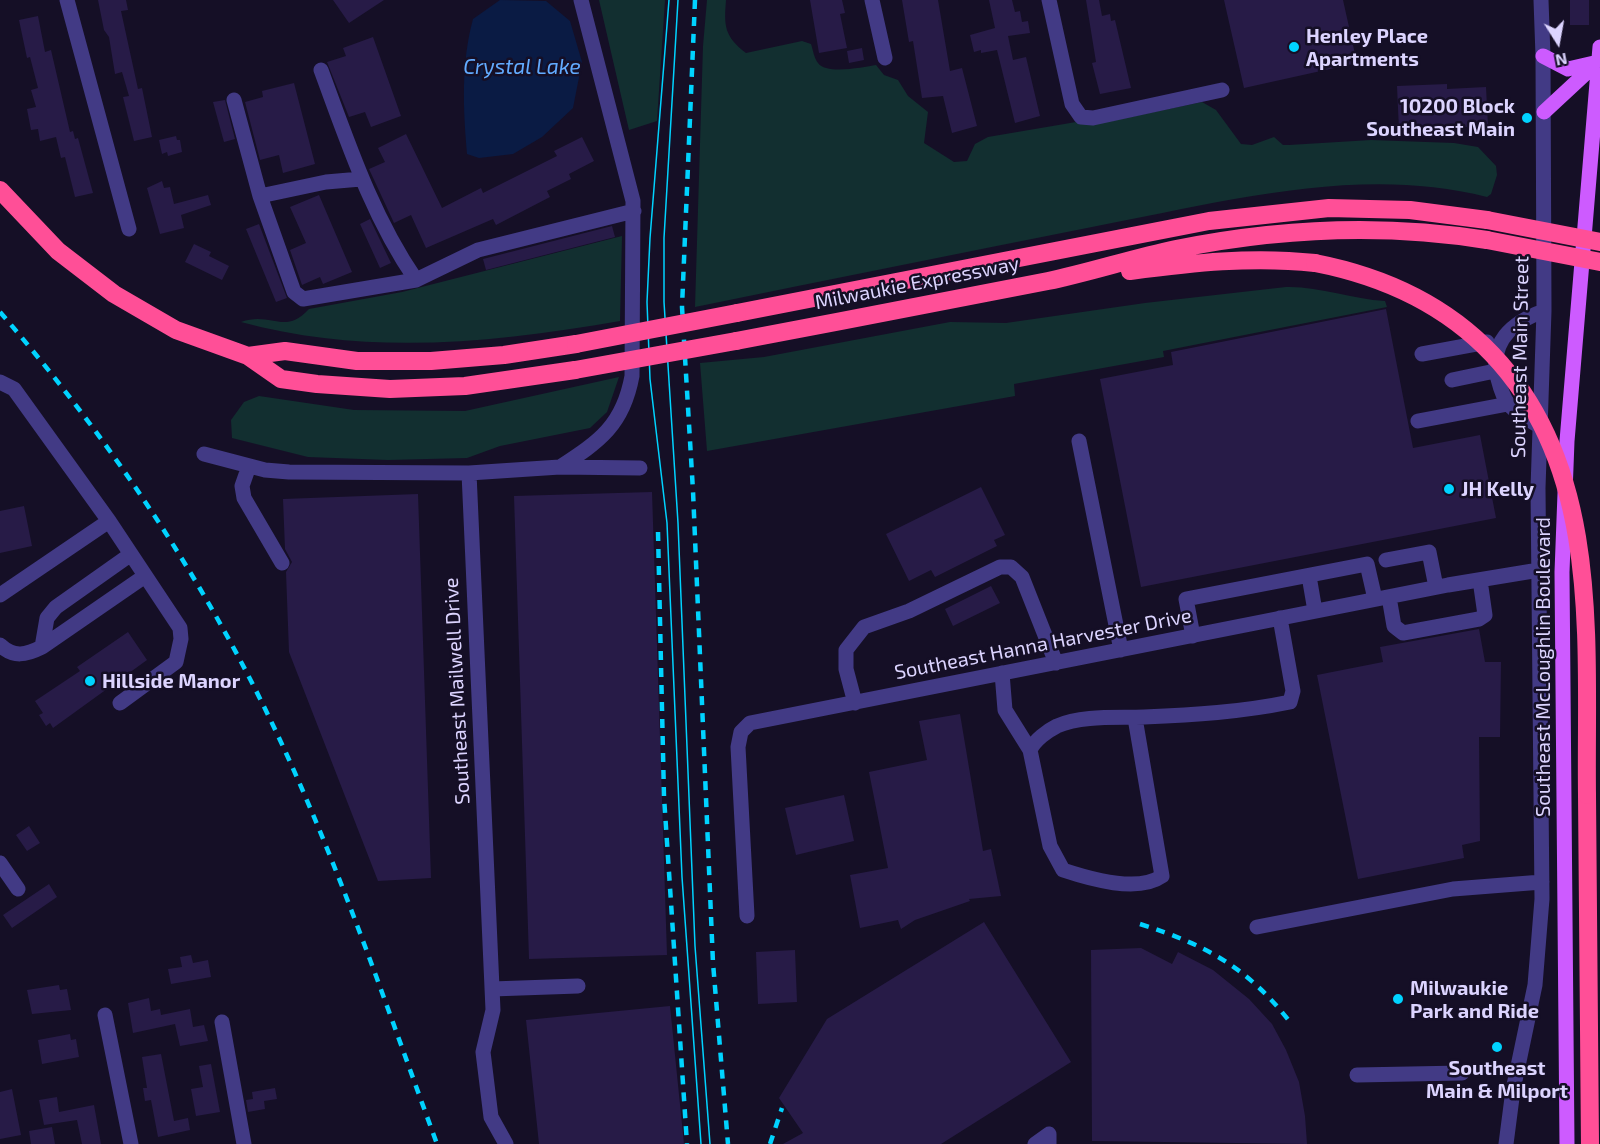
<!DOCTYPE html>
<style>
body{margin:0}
#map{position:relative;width:1600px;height:1144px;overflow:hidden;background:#150f26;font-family:"Exo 2",sans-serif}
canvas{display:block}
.north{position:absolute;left:1528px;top:12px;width:60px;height:60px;-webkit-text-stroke:4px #150f26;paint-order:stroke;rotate:169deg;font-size:16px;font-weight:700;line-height:24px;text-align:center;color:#dcd4ff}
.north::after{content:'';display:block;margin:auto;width:21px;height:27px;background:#dcd4ff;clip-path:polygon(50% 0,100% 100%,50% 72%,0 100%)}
</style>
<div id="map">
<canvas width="1600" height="1144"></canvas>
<div class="north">N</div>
</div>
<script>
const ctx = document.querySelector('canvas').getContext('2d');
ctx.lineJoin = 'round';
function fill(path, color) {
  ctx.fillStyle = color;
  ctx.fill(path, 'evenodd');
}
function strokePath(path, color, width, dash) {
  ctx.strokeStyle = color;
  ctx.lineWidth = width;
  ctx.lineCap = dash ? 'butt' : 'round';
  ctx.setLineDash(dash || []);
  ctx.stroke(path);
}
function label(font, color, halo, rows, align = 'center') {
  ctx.font = font + ' "Exo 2",sans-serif';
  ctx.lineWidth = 5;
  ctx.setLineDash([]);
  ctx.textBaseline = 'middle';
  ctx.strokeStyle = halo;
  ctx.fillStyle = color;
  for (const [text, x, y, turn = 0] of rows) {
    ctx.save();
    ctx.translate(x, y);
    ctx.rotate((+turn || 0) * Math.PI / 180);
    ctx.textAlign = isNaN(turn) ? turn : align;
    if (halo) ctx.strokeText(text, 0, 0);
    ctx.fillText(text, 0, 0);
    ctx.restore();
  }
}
fill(new Path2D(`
 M599,0H665L657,121L629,130Z
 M707,0H726C724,26 724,36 746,53L802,41L811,44C813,50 814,58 818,63C826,75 864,67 876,65L884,75L898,80L908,96L928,112L924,143L954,162L967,161L975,144L988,137L1076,122L1101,123L1202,102L1216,110L1241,144L1252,145L1274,137L1283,145H1289L1371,140L1454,143L1478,147L1496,166L1497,175L1491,194L1487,197C1358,164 1220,203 1092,227C960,253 827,280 695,307L703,46Z
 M622,236L620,321C494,343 366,356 241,322C272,311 284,336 309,309L402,292Z
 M1286,287C1318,286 1352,299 1385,301L1387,307L1163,351L1164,357L1014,384L1015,396L707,451L700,363L764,357L950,322L1006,323L1145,303Z
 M619,377L607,412L590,428L500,446L467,458L388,460L308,457L232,438L231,420L244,402L259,396L354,410L465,411Z`), '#122f30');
fill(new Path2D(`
 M500,0L546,1L570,21L582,62L573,108L542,137L513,154L479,158L467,154C463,109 461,63 473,19Z`), '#0a1b44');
fill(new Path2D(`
 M98,0H126L128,10L121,11L138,89L142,88L152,137L134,141L123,97L129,96L122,72L115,74L109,37L104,30Z
 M333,0H384L349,23Z
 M810,0H842L845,13L840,14L847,48L819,53Z
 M902,0H938L950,71L962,68L977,126L952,133L943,96L922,98L913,41L909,42Z
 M989,0H1012L1015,12L1020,11L1022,22L1028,21L1030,33L1008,36L1013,60L1026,57L1040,116L1015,123L997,50L981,53V50L974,52L970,35L995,28Z
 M1086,0H1099L1102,16L1110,14L1111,21L1115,20L1131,88L1100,94L1092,63L1096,62Z
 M1224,0H1343L1357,63L1244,88Z
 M1570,0H1589V25H1570Z
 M38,16L45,52L51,50L70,132L73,131L75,139L78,138L93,193L75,197L65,157L61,158L56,137L40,141L38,129L31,130L27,109L36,107L31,90L38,88L30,57L27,58L19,20Z
 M373,37L401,116L371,127L365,112L349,117L327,62L346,56L343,48Z
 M862,48L864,60L849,63L847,51Z
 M294,83L315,164L283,173L279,155L260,160L245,102L263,97L262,91Z
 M1447,84V89L1486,87L1488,126L1399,130L1397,86Z
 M225,100L235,139L224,142L213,102Z
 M406,134L442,208L481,188L483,193L557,156L554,151L582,137L594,161L569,174L571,179L547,191L550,197L496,225L493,219L426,248L411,215L394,223L369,169L385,162L378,148Z
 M176,136L177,140H180L182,152L168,156L167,152L162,154L159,140Z
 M162,181L164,188L170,187L174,204L208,195L211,205L181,215L184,228L160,234L147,188Z
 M319,195L352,272L323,284L320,277L302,285L290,250L306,243L290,207Z
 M370,219L391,263L380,268L360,224Z
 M259,224L287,298L276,302L246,229Z
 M612,226L615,237L486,270L483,259Z
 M194,244L211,252L209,256L229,266L222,280L185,262Z
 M1386,309L1413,448L1480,435L1496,518L1141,587L1100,379L1173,365L1171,352Z
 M981,487L1005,535L994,540L997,546L935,577L931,570L909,581L886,534Z
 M652,492L667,955L529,959L514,496Z
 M418,494L431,878L378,881L289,652L286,572L292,562L285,549L283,499Z
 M24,506L32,546L0,553V511Z
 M991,586L1000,603L953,626L945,609Z
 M1479,629L1485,662H1501L1500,737H1479L1480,841L1462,845L1464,858L1358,879L1317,675L1383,662L1380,647Z
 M128,632L147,660L53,728L50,723L46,726L39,715L43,713L35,701L80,671L77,667Z
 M960,714L983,851L991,849L1001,896L969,899L970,901L915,920L901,929L898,920L860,928L850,875L888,868L869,772L927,760L919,721Z
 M844,795L854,841L796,855L785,808Z
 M29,826L40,843L27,851L16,835Z
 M49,884L57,897L12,928L3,915Z
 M984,922L1071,1062L941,1144H783L803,1133L779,1098L827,1019Z
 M1141,948L1172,964L1178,952L1213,970L1249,999L1272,1024L1286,1050L1299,1082L1305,1116L1307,1144L1092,1141L1091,950Z
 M795,950L797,1002L758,1004L756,952Z
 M191,955L193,963L208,960L211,977L171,984L168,969L182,967L180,957Z
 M59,985L60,990L67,989L71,1010L32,1014L27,990Z
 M149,998L151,1011L160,1009L161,1015L190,1009L193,1027L204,1025L208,1041L180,1046L175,1024L133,1033L128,1003Z
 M670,1006L684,1144H539L526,1020Z
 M70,1034L71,1040L76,1039L79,1057L42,1064L38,1040Z
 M161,1054L174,1121L188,1118L190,1130L158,1137L151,1100L145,1101L143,1088H147L142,1057Z
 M211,1064L220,1112L196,1116L191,1089L203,1087L199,1066Z
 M275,1088L277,1099L264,1101L265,1109L248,1112L246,1100L253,1099L252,1092Z
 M12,1089L21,1135L0,1139V1092Z
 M57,1097L59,1112L94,1105L101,1144H82L77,1120L44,1125L39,1100Z
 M52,1127L55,1144H31L29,1131Z`), '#271b47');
strokePath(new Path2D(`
 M67,0L129,229
 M872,0L885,58
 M1049,0L1072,104L1081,117L1093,118L1222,90
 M321,70C348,143 372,216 416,280
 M234,100L260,196L294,292L303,299L416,280L478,250L634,211
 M260,196L326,182L361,179
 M1422,354L1487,342
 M1452,380L1495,371
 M0,382L14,389L109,521L180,628L181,639L176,662L120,703
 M1418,421L1508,404
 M1539,426C1529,420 1517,413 1509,405C1503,398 1500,387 1498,379C1488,343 1512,322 1544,311
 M1079,441L1121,650
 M204,454L265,470L289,472L469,473
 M249,466L242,486L244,498L282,563
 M560,467C600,441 623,425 632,376L633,201L581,0
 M131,554L56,607L47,618L42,647L145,576
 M1386,560L1429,552L1436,587
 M1309,576L1315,611
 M0,595L109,521
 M1389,597L1394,626L1403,633L1479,619L1485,615L1480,580
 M1193,636L1186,599L1367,564L1375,599
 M0,645C14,658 26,655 42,647
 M1002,673L1005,710L1030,750
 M855,703L846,669V650L864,627L909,611L1000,567H1011L1022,577L1056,663
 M1135,718L1162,876C1138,893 1090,879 1063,870L1050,846L1030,750C1035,740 1047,731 1057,726C1082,715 1117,718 1144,717C1193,715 1242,712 1290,702L1293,691L1280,618
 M0,863L18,889
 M747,916L738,747L741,732L750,723L1448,585L1539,570
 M1257,927L1453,889L1542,882
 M492,989L578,986
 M105,1015L131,1144
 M222,1022L244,1144
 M1357,1075L1462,1073
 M506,1144L491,1117L483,1052L493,1010L469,473L560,467L640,468
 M1035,1144L1049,1134V1144
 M1506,1144L1513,1090L1535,985L1542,899L1538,488L1544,311L1543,56L1541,0`), '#423a85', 15);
strokePath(new Path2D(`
 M1543,56L1568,69L1594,63
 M1544,112L1599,61
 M1567,1144L1562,572L1567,441L1600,47`), '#cd5bff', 15);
strokePath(new Path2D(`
 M0,190L58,251L114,294L176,330L248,356L281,379L317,384L390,389L465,386L575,370
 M1130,271C1192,263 1252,256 1315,263
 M737,313L1209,221L1329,208L1410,210L1487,220
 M736,341C840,321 944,302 1048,281C1091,272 1133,258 1176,249C1280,228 1382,223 1487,240
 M248,356L285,351L357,361H431L504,355L576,344
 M1587,795L1590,1144`), '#ff4f97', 18);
strokePath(new Path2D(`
 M669,0L650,238L647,302L650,379L667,523L682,877L701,1144
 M678,0L664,238V302L678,523L695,946L710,1144`), '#00d3ff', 1.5);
strokePath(new Path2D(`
 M695,0L682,307L693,491L713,963L728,1144
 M0,312C115,445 213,593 286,753C344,880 389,1013 437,1144
 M658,532L664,797L687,1144
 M1140,924C1206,945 1247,967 1290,1022
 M770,1144L782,1108`), '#00d3ff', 4.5, [9, 8]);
strokePath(new Path2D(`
 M1487,220L1600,242
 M1487,240L1600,262
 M1315,263C1464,292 1552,387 1577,537C1591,621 1586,710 1587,795
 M576,344L737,313
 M575,370L736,341`), '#ff4f97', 18);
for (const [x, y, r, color] of [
 [1294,47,6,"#00d3ff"],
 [1527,118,6,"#00d3ff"],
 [1449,489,6,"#00d3ff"],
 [90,681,6,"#00d3ff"],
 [1398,999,6,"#00d3ff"],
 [1497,1047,6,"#00d3ff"]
]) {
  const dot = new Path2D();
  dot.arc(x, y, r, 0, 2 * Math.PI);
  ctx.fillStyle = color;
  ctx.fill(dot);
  strokePath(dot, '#150f26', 2);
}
label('bold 20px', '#dcd4ff', '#150f26', [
 ["Henley Place",1306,36],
 ["Apartments",1306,59],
 ["10200 Block",1515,106,"right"],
 ["Southeast Main",1515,129,"right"],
 ["JH Kelly",1461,489],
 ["Hillside Manor",102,681],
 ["Milwaukie",1410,988],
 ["Park and Ride",1410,1011],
 ["Southeast",1497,1068,"center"],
 ["Main & Milport",1497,1091,"center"]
], 'left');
label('20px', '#dcd4ff', '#150f26', [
 ["Milwaukie Expressway",917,283,-11],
 ["Southeast Main Street",1520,357,-89],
 ["Southeast Hanna Harvester Drive",1043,644,-11],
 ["Southeast McLoughlin Boulevard",1543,667,-90],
 ["Southeast Mailwell Drive",457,691,-93]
]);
label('italic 21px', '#62abff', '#150f26', [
 ["Crystal Lake",522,67]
]);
</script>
